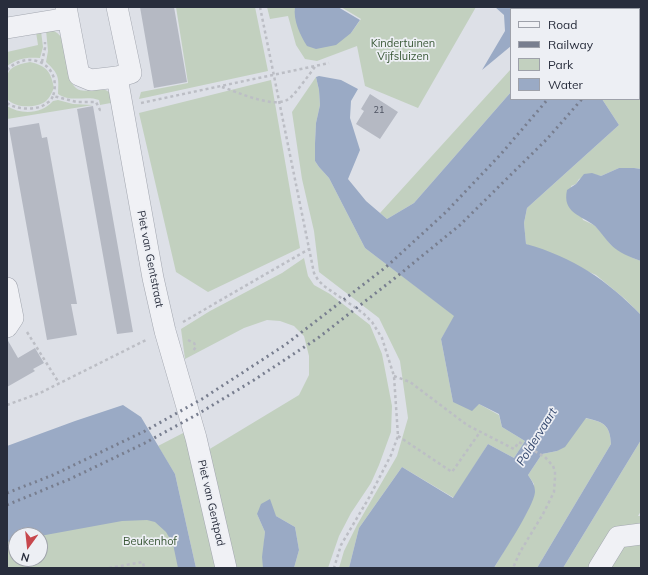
<!DOCTYPE html>
<style>
body{margin:0}
#map{position:relative;width:648px;height:575px;overflow:hidden;background:#dde0e7;font-family:Mulish,sans-serif}
canvas{display:block}
.frame{position:absolute;inset:0;border:8px solid #282d3c;pointer-events:none}
.legend{position:absolute;left:510px;top:8px;width:130px;height:92px;box-sizing:border-box;background:#edeff4;border:1px solid #9ea1aa;margin:0;padding:5px 7px;list-style:none;font-size:12px;color:#282d3c}
.legend li{display:flex;align-items:center;gap:8px;height:20px}
.legend b{width:20px;border:1px solid #9ea1aa}
.north{position:absolute;left:8px;top:527px;width:40px;height:40px;box-sizing:border-box;background:#edeff4;border:1px solid #9ea1aa;border-radius:50%;rotate:195deg;font-size:11px;font-weight:700;line-height:16px;text-align:center;color:#282d3c}
.north::after{content:'';display:block;margin:auto;width:14px;height:18px;background:#c7474d;clip-path:polygon(50% 0,100% 100%,50% 72%,0 100%)}
</style>
<div id="map">
<canvas width="648" height="575"></canvas>
<div class="frame"></div>
<ul class="legend">
<li><b style="height:5px;background:#f0f1f5"></b>Road</li>
<li><b style="height:5px;background:#787e8f"></b>Railway</li>
<li><b style="height:11px;background:#c2d0bf"></b>Park</li>
<li><b style="height:11px;background:#9aaac5"></b>Water</li>
</ul>
<div class="north">N</div>
</div>
<script>
const ctx = document.querySelector('canvas').getContext('2d');
ctx.lineJoin = 'round';
function fill(path, color) {
  ctx.fillStyle = color;
  ctx.fill(path, 'evenodd');
}
function strokePath(path, color, width, dash) {
  ctx.strokeStyle = color;
  ctx.lineWidth = width;
  ctx.lineCap = dash ? 'butt' : 'round';
  ctx.setLineDash(dash || []);
  ctx.stroke(path);
}
function label(font, color, halo, rows, align = 'center') {
  ctx.font = font + ' Mulish,sans-serif';
  ctx.lineWidth = 3.5;
  ctx.setLineDash([]);
  ctx.textBaseline = 'middle';
  ctx.strokeStyle = halo;
  ctx.fillStyle = color;
  for (const [text, x, y, turn = 0] of rows) {
    ctx.save();
    ctx.translate(x, y);
    ctx.rotate((+turn || 0) * Math.PI / 180);
    ctx.textAlign = isNaN(turn) ? turn : align;
    if (halo) ctx.strokeText(text, 0, 0);
    ctx.fillText(text, 0, 0);
    ctx.restore();
  }
}
fill(new Path2D(`
 M176,7H255L268,71L139,99L141,92L188,83Z
 M267,7H295V10L351,33L361,19L341,7H476L418,108L365,86L357,46L317,61L305,59L296,45L288,16L270,19Z
 M582,7H633V9H582Z
 M46,30C72,29 64,66 71,81C82,105 103,73 116,102L100,105L99,100C86,95 71,103 58,94C59,77 59,74 46,62L48,51Z
 M41,31L43,47L40,58C26,57 19,58 7,66V52L38,45L36,32Z
 M639,42L641,52V169L634,168H619L601,176L592,174L579,179L576,184L571,186L583,220L594,225L602,233L611,245L633,258L641,261V315L625,299L596,275L526,244L524,223L527,208L619,125L602,99H639Z
 M30,62C47,66 51,72 54,88C51,94 49,100 43,103C33,108 15,108 7,99C7,75 2,67 30,62Z
 M511,69V92L414,203L387,219L380,213Z
 M316,77L319,90L320,105L316,123L315,143V161L319,167L329,178L365,248L455,316L441,339L453,402L479,404L499,415L502,427L525,441L514,458L488,444L454,498L402,467L359,528L349,568H339L344,551L357,525L397,456L408,418L400,361L379,318L319,272L314,231L302,179L292,112Z
 M271,80L300,248L208,292L176,272L139,113Z
 M58,100L73,104L93,105L7,119V106C21,115 42,114 53,101Z
 M304,258L308,276L314,285L330,294L370,325L382,354L392,406L391,432L379,465L371,483L351,513L339,536L328,568H294L299,550L295,527L276,516L257,514L265,532L263,555V568H233L208,450L299,395L309,375V356L304,336L294,326L280,321L267,320L244,328L185,359L181,329L210,311L282,273Z
 M585,418C603,422 610,424 611,444L537,568H494L528,510L534,484L528,475L542,454L557,451L577,429Z
 M187,431L218,568H196L175,474L158,446Z
 M641,440V511L638,516H641V568H563Z
 M172,513L182,568H7V534ZM16,535H40V559H16Z`), '#c2d0bf');
fill(new Path2D(`
 M295,7H338L360,20L351,33L336,45L316,49L307,46C300,35 293,20 295,7Z
 M495,7H582V9H511V46L482,70L505,31L504,15Z
 M319,76L341,80L358,89L351,101L350,118L360,150L348,179L366,201L387,219L414,203L511,92V99H602L619,125L527,208L524,223L526,244C573,257 607,280 641,315V440L563,568H537L611,444C610,424 603,422 586,418L565,447L557,451L542,454L528,475C532,481 535,485 535,492C534,506 503,553 494,568H349L359,528L402,467L453,498L488,444L514,458L525,441L502,427L499,414L479,404L472,411L453,402L441,339L454,316L365,248L329,178L319,167L315,161V143L316,123L320,105L319,90L316,77Z
 M619,168H634L641,169V261C630,257 619,253 611,245C605,239 601,232 595,226C581,215 562,213 567,190L576,184L584,174L592,173L601,176Z
 M123,405L141,417L175,474L196,568H178L173,544L166,532L155,522L147,520L122,521L40,536L16,535V540L7,542V446L75,421Z
 M270,499L276,516L295,527L299,550L294,568H263L262,557L265,532L257,514L261,504Z`), '#9aaac5');
fill(new Path2D(`
 M140,7H174L187,82L154,88Z
 M370,94L398,112L380,139L356,124L364,111L361,109Z
 M93,106L133,332L117,334L77,109Z
 M39,123L42,138L47,137L77,304H71L77,335L47,340L9,128Z
 M7,339L18,358L35,348L44,363L33,369L35,371L7,387Z`), '#b5b9c3');
const minor = new Path2D(`
 M66,7L79,75L91,80L117,77L131,73L117,7
 M7,28L68,18
 M117,77L153,278L165,331L196,438L226,568
 M7,288L13,318L7,327
 M599,568L618,537L641,534`);
const motorway = new Path2D(`
 M639,10L641,17`);
strokePath(minor, '#a3a7b0', 22);
strokePath(motorway, '#868c9c', 23);
strokePath(new Path2D(`
 M260,7L314,273L318,280L324,286L363,313L372,322L382,338L394,376L398,436L391,455L370,496L341,545L334,568
 M42,62L45,48V42
 M7,70C29,48 63,65 53,96
 M222,87C238,92 271,108 287,100C294,97 309,74 315,67
 M7,103C17,110 37,111 47,103C50,102 52,98 53,96L77,102H96L100,110H103
 M141,103L329,63
 M183,322L309,249
 M27,332L59,383
 M188,340L194,343L196,347L192,352
 M394,376L410,382L467,425L514,449L519,442L545,457L553,466L555,471V477L554,492L543,514L520,552L513,568
 M7,405L40,393L148,339
 M398,436L452,472L480,432
 M109,568L143,562L144,568`), '#bcbec5', 2.5, [3, 3]);
strokePath(minor, '#f0f1f5', 21);
strokePath(motorway, '#fff', 22);
strokePath(new Path2D(`
 M614,9L616,7
 M639,28L641,25
 M7,493L53,475L145,431L202,399L285,345L386,267L446,212L501,154L548,99
 M7,505L70,479L145,443L198,414L254,380L318,338L395,278L460,225L547,139L582,99`), '#787e8f', 3, [2, 4]);
label('9px', '#4b505e', null, [
 ["21",379,110]
]);
label('11px', '#395736', '#edeff4', [
 ["Kindertuinen",403,44],
 ["Vijfsluizen",403,57],
 ["Beukenhof",150,542]
]);
label('11px', '#282d3c', '#edeff4', [
 ["Piet van Gentstraat",150,259,79],
 ["Piet van Gentpad",211,503,77]
]);
label('italic 12px', '#34486e', '#edeff4', [
 ["Poldervaart",537,437,-58]
]);
</script>
